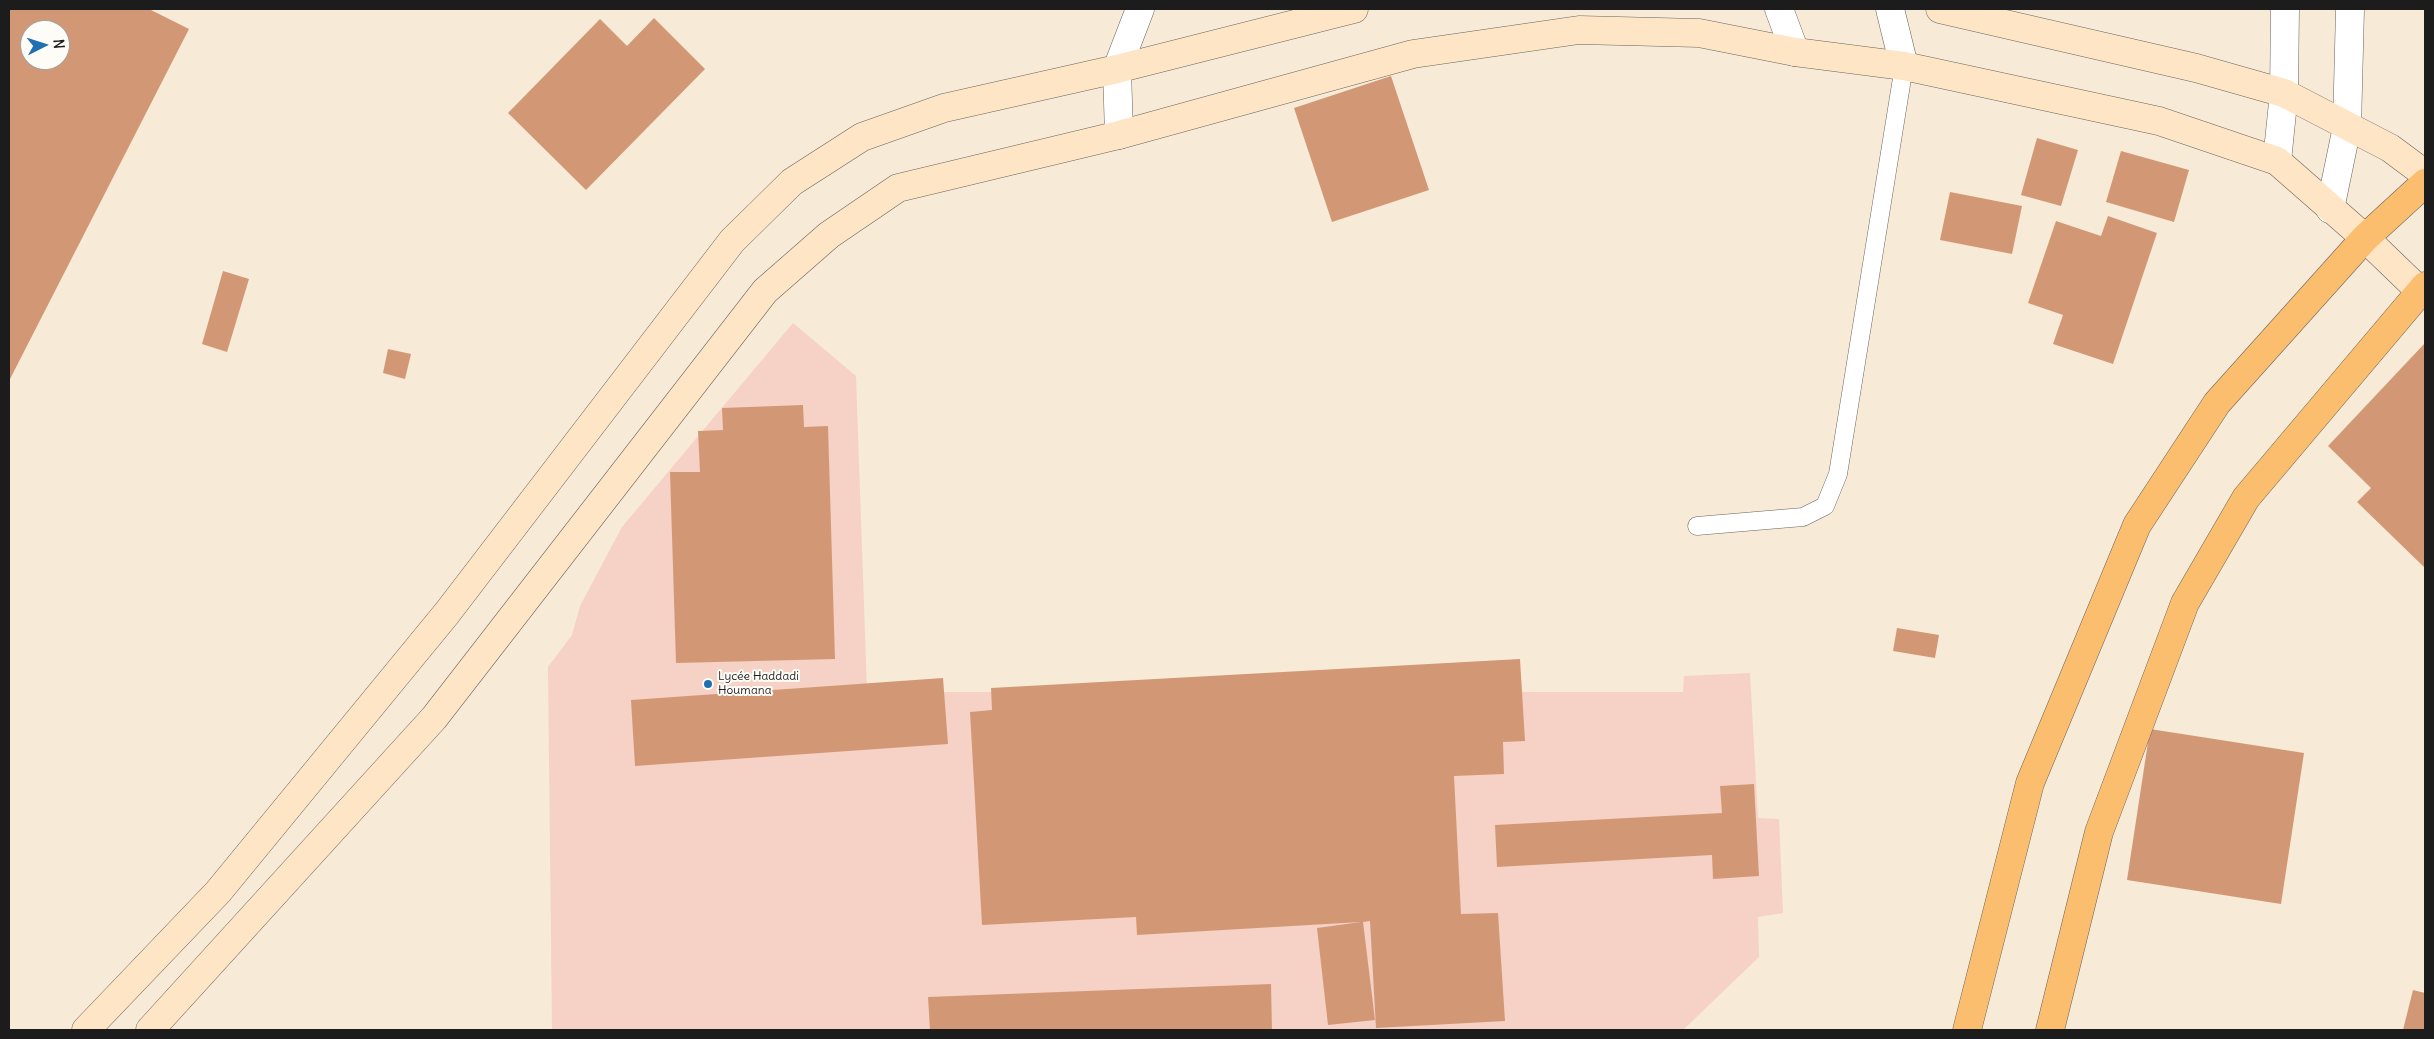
<!DOCTYPE html>
<meta charset="utf-8">
<style>
body{margin:0}
#map{position:relative;width:2434px;height:1039px;overflow:hidden;background:#f7ead7;font-family:Delius,sans-serif}
canvas{display:block}
.frame{position:absolute;inset:0;border:10px solid #1c1c1c;pointer-events:none}
.north{position:absolute;left:20px;top:20px;width:50px;height:50px;box-sizing:border-box;background:#fdfcf7;border:1px solid #a3a29f;border-radius:50%;rotate:85deg;font-size:14px;font-weight:700;line-height:20px;text-align:center;color:#1c1c1c}
.north::after{content:'';display:block;margin:auto;width:18px;height:22px;background:#1f6fb2;clip-path:polygon(50% 0,100% 100%,50% 72%,0 100%)}
</style>
<div id="map">
<canvas width="2434" height="1039"></canvas>
<div class="frame"></div>
<div class="north">N</div>
</div>
<script>
const ctx = document.querySelector('canvas').getContext('2d');
ctx.lineJoin = 'round';
function fill(path, color) {
  ctx.fillStyle = color;
  ctx.fill(path, 'evenodd');
}
function strokePath(path, color, width, dash) {
  ctx.strokeStyle = color;
  ctx.lineWidth = width;
  ctx.lineCap = dash ? 'butt' : 'round';
  ctx.setLineDash(dash || []);
  ctx.stroke(path);
}
function label(font, color, halo, rows, align = 'center') {
  ctx.font = font + ' Delius,sans-serif';
  ctx.lineWidth = 4;
  ctx.setLineDash([]);
  ctx.textBaseline = 'middle';
  ctx.strokeStyle = halo;
  ctx.fillStyle = color;
  for (const [text, x, y, turn = 0] of rows) {
    ctx.save();
    ctx.translate(x, y);
    ctx.rotate((+turn || 0) * Math.PI / 180);
    ctx.textAlign = isNaN(turn) ? turn : align;
    if (halo) ctx.strokeText(text, 0, 0);
    ctx.fillText(text, 0, 0);
    ctx.restore();
  }
}
fill(new Path2D(`
 M793,323L856,376L867,692H1683L1684,676L1750,673L1758,818L1779,819L1783,913L1758,917L1759,957L1683,1030H552L548,667L572,635L580,606L622,527Z`), '#f6d1c5');
fill(new Path2D(`
 M9,9H149L189,29L9,381ZM30,30H60V60H30Z
 M654,18L705,69L586,190L508,113L600,19L627,46Z
 M1391,76L1429,190L1332,222L1294,108Z
 M2037,138L2078,150L2061,206L2021,195Z
 M2121,151L2189,170L2174,222L2106,202Z
 M1950,192L2022,206L2012,254L1940,240Z
 M2108,216L2157,233L2113,364L2053,344L2063,315L2028,303L2056,221L2101,236Z
 M223,271L249,279L227,352L202,344Z
 M2425,343V568L2357,502L2371,488L2328,446Z
 M388,349L411,354L405,379L383,373Z
 M803,405L804,427L828,426L835,659L676,663L670,472H700L698,431L723,430L722,408Z
 M1897,628L1939,635L1935,658L1893,651Z
 M1520,659L1525,741L1503,742L1504,774L1454,776L1461,914L1498,913L1505,1021L1376,1028L1370,921L1363,922L1375,1020L1328,1025L1317,928L1361,922L1137,935L1136,917L982,925L970,712L992,710L991,688Z
 M943,678L948,744L635,766L631,700Z
 M2150,729L2304,753L2281,904L2127,880Z
 M1754,784L1759,876L1713,879L1712,855L1497,867L1495,825L1722,813L1720,786Z
 M1271,984L1272,1030H930L928,997Z
 M2413,990L2425,993V1030H2403Z`), '#d29876');
const lane = new Path2D(`
 M1697,526L1803,517L1825,506L1838,474L1904,66`);
const street = new Path2D(`
 M1779,9L1795,52
 M1890,9L1904,66
 M1119,135L1117,69L1140,9
 M2277,161L2284,93L2285,9
 M2330,209L2347,127L2350,9`);
const secondary = new Path2D(`
 M1940,9L2196,68L2284,93L2390,148L2425,174
 M86,1030L218,892L447,613L732,241L792,182L862,137L944,108L1117,69L1354,9
 M150,1030L434,718L765,291L829,235L898,188L1119,135L1413,54L1579,30L1699,33L1795,52L1904,66L2159,121L2277,161L2365,238L2420,291`);
const highway = new Path2D(`
 M1967,1030L2030,783L2137,525L2217,403L2365,238L2425,183
 M2050,1030L2099,832L2185,603L2246,498L2425,286`);
strokePath(lane, '#69645d', 19);
strokePath(street, '#69645d', 29);
strokePath(secondary, '#69645d', 29);
strokePath(highway, '#69645d', 29);
strokePath(lane, '#fff', 18);
strokePath(street, '#fff', 28);
strokePath(secondary, '#fde5c5', 28);
strokePath(highway, '#fbbd6e', 28);
for (const [x, y, r, color] of [
 [708,684,5,"#1f6fb2"]
]) {
  const dot = new Path2D();
  dot.arc(x, y, r, 0, 2 * Math.PI);
  ctx.fillStyle = color;
  ctx.fill(dot);
  strokePath(dot, '#fdfcf7', 2);
}
label('12px', '#1c1c1c', '#fdfcf7', [
 ["Lycée Haddadi",718,677],
 ["Houmana",718,691]
], 'left');
</script>
